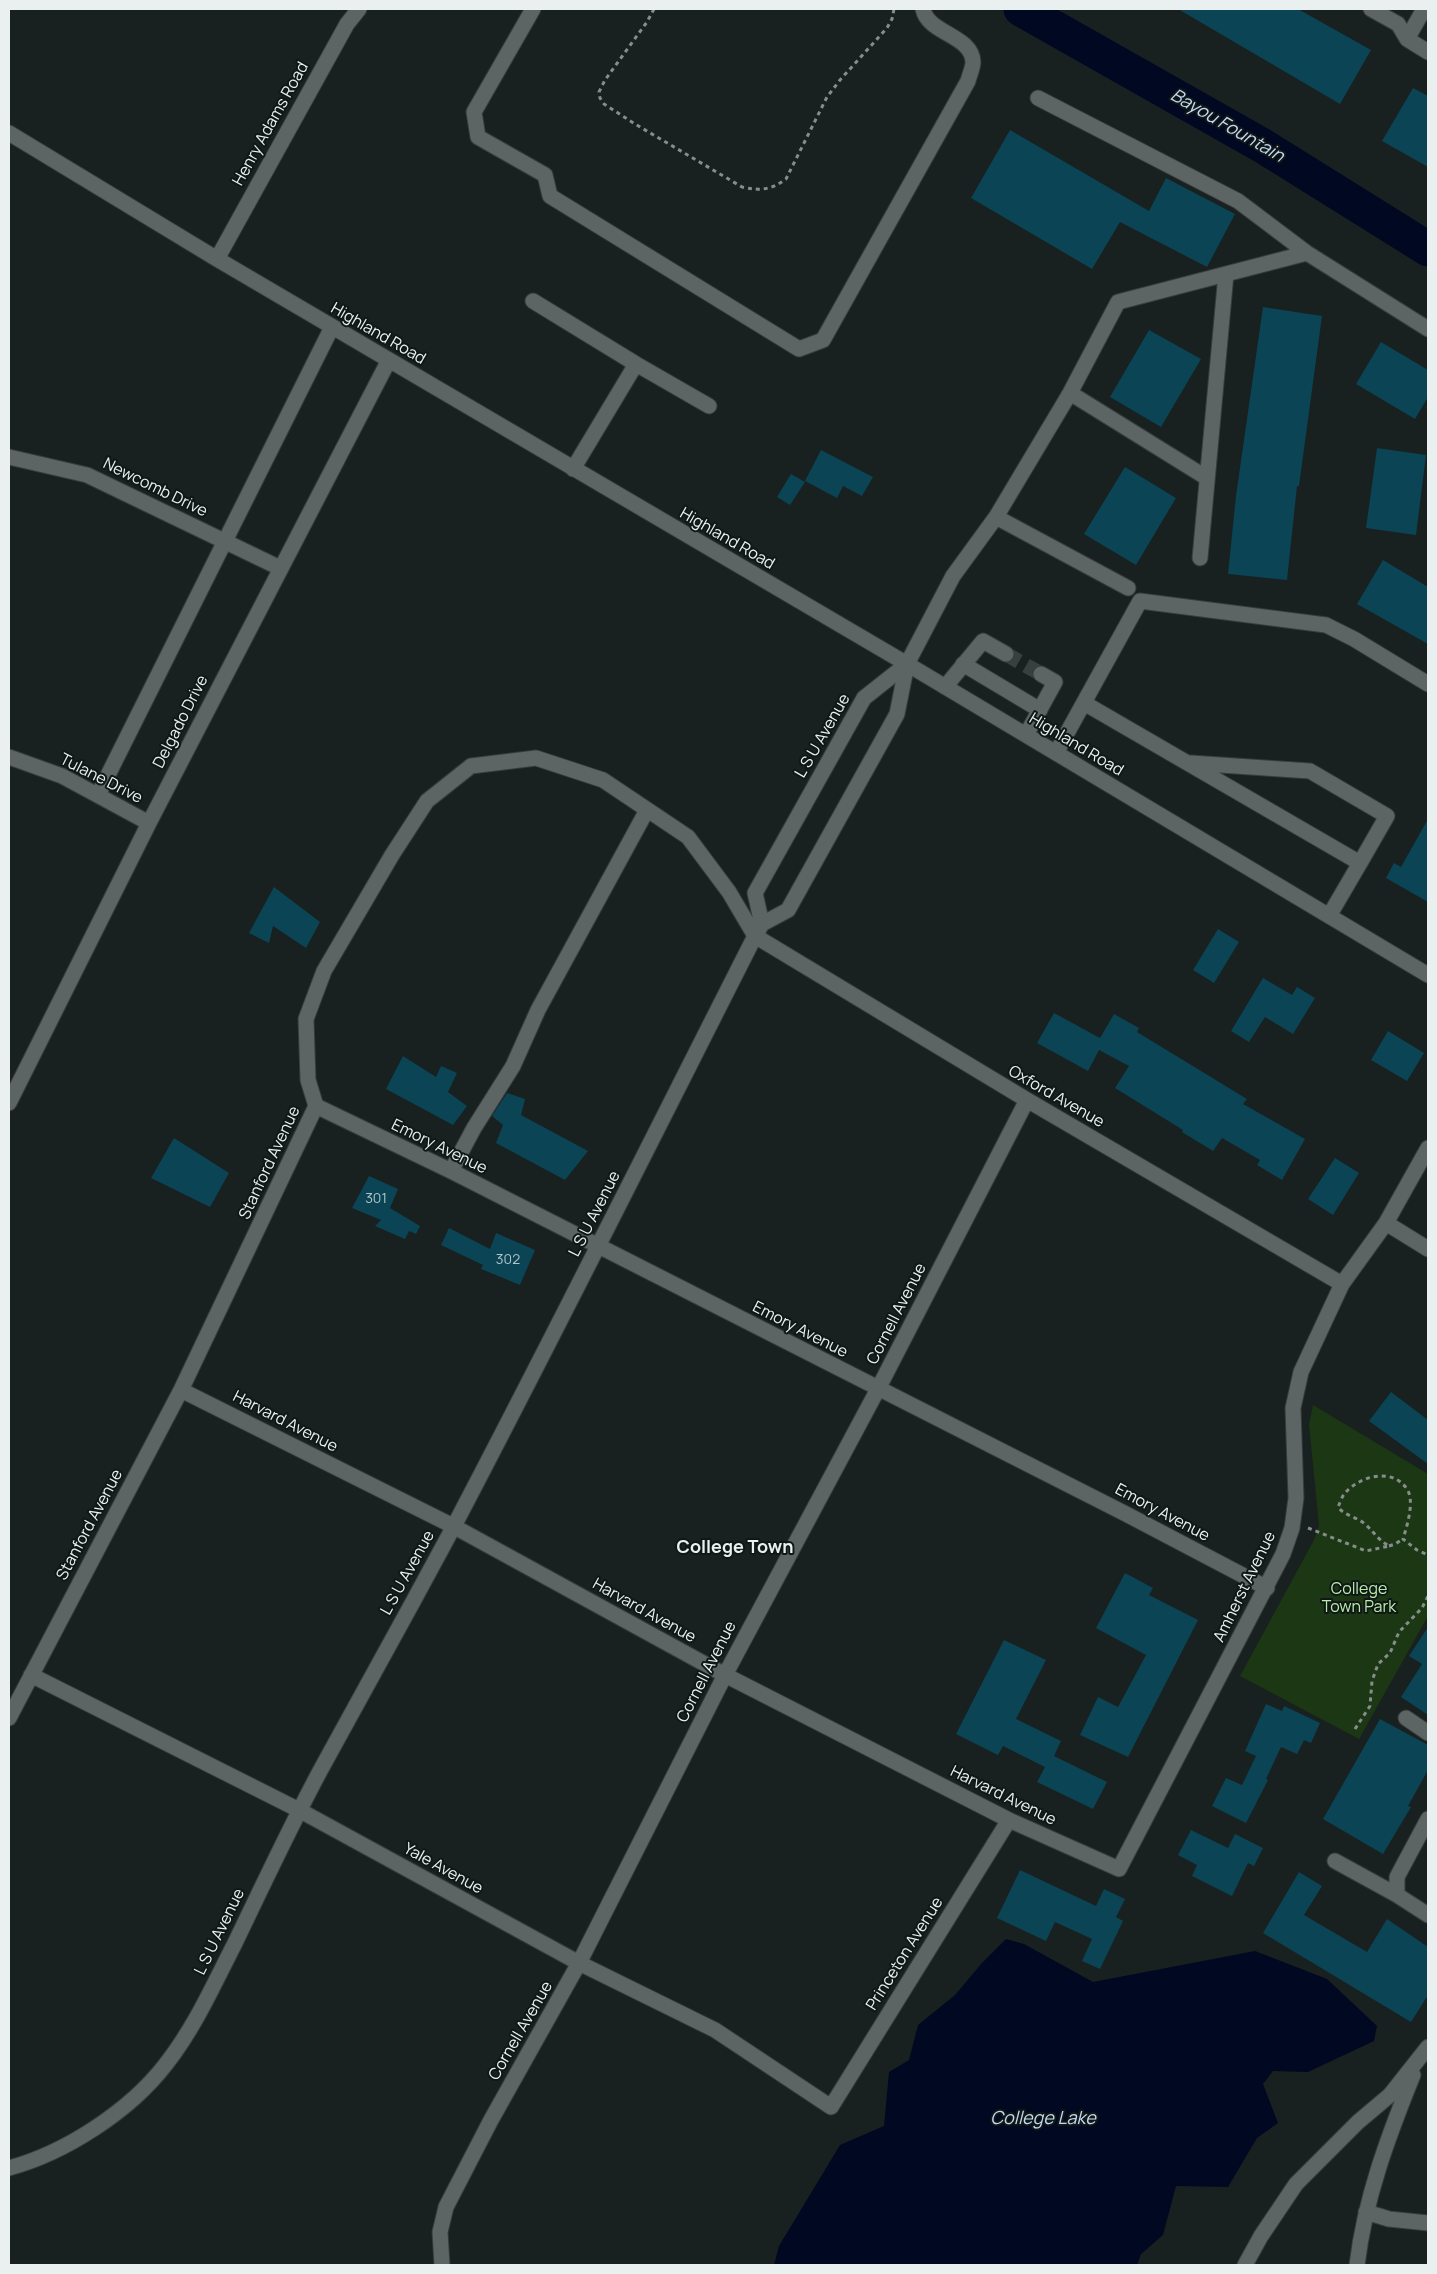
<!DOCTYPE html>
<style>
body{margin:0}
#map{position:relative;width:1437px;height:2274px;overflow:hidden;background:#192020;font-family:Manrope,sans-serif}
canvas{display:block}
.frame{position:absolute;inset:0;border:10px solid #eaefef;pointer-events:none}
</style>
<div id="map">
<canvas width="1437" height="2274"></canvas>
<div class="frame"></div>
</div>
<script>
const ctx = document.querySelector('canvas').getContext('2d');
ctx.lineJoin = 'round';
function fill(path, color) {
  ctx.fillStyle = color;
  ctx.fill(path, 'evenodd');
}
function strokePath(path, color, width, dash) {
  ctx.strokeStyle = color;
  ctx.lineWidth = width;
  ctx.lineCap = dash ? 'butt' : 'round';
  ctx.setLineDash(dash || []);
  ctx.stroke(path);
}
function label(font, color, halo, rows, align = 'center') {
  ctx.font = font + ' Manrope,sans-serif';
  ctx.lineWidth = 4;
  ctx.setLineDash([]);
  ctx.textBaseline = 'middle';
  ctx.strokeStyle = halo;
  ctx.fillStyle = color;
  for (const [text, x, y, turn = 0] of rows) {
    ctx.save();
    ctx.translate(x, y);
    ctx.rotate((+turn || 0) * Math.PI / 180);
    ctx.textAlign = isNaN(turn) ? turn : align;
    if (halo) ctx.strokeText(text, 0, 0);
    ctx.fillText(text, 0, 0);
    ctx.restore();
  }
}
fill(new Path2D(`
 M1313,1405L1428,1474V1616L1359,1739L1240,1676L1314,1540L1319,1526L1309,1424Z`), '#1c3713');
fill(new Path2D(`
 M1006,1939L1024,1944L1093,1982L1255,1951L1327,1979L1377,2026L1374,2041L1308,2072L1273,2071L1263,2084L1278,2123L1257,2138L1228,2187L1176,2186L1163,2235L1141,2254L1137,2265H774L779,2246L840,2145L884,2126L889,2072L909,2060L918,2025L955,1995L982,1963Z`), '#000822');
strokePath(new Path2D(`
 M1021,9L1263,146L1428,249`), '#000822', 35);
fill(new Path2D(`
 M1178,9H1298L1371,50L1340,104Z
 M1413,88L1428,96V167L1382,141Z
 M1010,130L1149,211L1166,178L1235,214L1207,267L1120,222L1092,269L971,198Z
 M1263,307L1322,316L1299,486H1297L1287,580L1228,574L1236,496Z
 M1149,330L1201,359L1161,427L1110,397Z
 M1381,342L1428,370V397L1415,419L1356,384Z
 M1377,448L1426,455L1416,535L1366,528Z
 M821,450L873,477L862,496L843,486L837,498L805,481Z
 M1125,467L1176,498L1136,565L1084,534Z
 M791,474L805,482L790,505L777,497Z
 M1383,560L1428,587V644L1357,604Z
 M1428,819V902L1386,878L1394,863L1401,867Z
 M274,887L320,922L306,948L273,926L269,943L249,933Z
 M1218,929L1239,942L1214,983L1193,970Z
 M1263,978L1292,995L1297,987L1315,998L1293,1034L1265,1017L1249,1042L1231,1031Z
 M1054,1013L1100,1038L1114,1014L1139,1028L1137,1032L1247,1099L1243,1104L1305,1139L1282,1180L1257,1165L1260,1160L1222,1138L1213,1151L1182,1132L1183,1130L1115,1088L1129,1066L1099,1050L1088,1071L1037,1043Z
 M1388,1031L1424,1053L1407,1081L1371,1060Z
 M403,1056L436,1077L441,1066L457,1073L448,1092L467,1106L453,1125L386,1089Z
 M507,1093L525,1099L521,1115L588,1151L565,1180L496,1143L503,1125L492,1116Z
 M174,1138L229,1173L210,1207L151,1178Z
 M1335,1158L1359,1173L1333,1215L1308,1199Z
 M369,1176L398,1189L390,1208L420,1226L416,1234L409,1231L405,1239L375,1226L381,1220L352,1208Z
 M449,1228L490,1249L496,1233L535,1250L520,1285L481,1269L483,1265L441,1245Z
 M1391,1392L1428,1420V1464L1369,1421Z
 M1125,1573L1153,1588L1149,1595L1198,1620L1128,1757L1080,1735L1098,1697L1118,1707L1146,1655L1096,1628Z
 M1428,1627V1715L1401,1697L1422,1664L1409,1656Z
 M1004,1640L1046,1660L1016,1719L1061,1741L1054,1756L1107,1782L1093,1809L1037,1782L1045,1767L1003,1746L998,1755L956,1734Z
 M1266,1704L1282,1711L1284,1706L1320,1723L1311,1743L1304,1740L1297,1754L1281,1747L1266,1779L1268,1780L1246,1823L1212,1806L1226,1778L1242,1785L1256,1756L1245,1751Z
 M1380,1719L1428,1745V1770L1408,1806L1411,1807L1383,1854L1323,1819Z
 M1191,1830L1228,1848L1235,1834L1263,1848L1254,1866L1248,1863L1232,1896L1192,1876L1197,1865L1178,1855Z
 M1020,1870L1096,1906L1104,1889L1125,1899L1116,1917L1123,1921L1100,1969L1082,1961L1092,1939L1055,1922L1046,1941L997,1918Z
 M1299,1872L1322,1886L1304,1915L1367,1952L1387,1919L1428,1947V1995L1411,2022L1263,1933Z`), '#0a4455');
strokePath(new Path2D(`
 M1006,654L1041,674`), '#383f3f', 15, [15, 8]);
const minor = new Path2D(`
 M533,9L474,112L478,137L545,175L550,196L799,349L823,340L968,81C969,76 973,68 973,62C972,35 928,34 923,9
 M1371,9L1398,24L1407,39L1428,52
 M1407,39L1424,9
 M1038,98L1238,201L1307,253L1428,329
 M9,133L217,259L907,664L1428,975
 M217,259L347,24L359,9
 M533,301L636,364
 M1070,393L1207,478
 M9,457L87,475L280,568
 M573,469L636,364L709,406
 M1200,558L1226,274
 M1128,588L996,517L1070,393L1118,302L1307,253
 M963,664L1040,710
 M945,687L983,641L1006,654
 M1084,703L1360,863L1329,916
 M1026,735L1055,682L1041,674
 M1056,753L1140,601L1326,625L1354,639L1428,684
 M9,757L62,776L149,823
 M1191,763L1310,771L1387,816L1360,863
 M98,795L332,327
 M762,924L755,893L864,698L907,664
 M9,1103L149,823L389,360
 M316,1106L451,1171L1126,1514L1267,1588
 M451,1171L474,1128L513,1066L538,1010L647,810
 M1386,1223L1428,1249
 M181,1390L453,1526L725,1675L1009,1820L1119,1869L1283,1554L1292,1528L1296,1498L1293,1408L1301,1372L1342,1284L1386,1223L1428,1148
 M31,1675L299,1810L579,1963L715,2030L831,2107L1009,1820
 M9,1718L181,1390L316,1106L308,1080L306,1019L324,971L392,855L427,801L471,766L536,758L603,780L688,837L729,892L755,936L1027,1100L1342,1284
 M1406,1718L1428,1733
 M1335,1861L1397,1895L1428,1915
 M1397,1895V1877L1428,1819
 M9,2168C65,2153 130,2111 166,2064C195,2027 214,1984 235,1943C263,1885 290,1827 320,1771C365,1689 410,1608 454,1526C557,1330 655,1133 755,936L762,924L788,910L897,714L907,664L953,576L996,517
 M1366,2212L1389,2219L1428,2223
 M442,2265L440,2232L446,2207L491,2120L579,1963L725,1675L878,1389L1027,1100
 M1245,2265L1261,2236L1296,2184L1358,2122L1390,2095L1428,2047
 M1357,2265C1365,2198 1388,2137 1413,2075`);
strokePath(minor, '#373c3c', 17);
strokePath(new Path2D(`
 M654,9L647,22L605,80L599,92L600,98L604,104L635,124L742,187C760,191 771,190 786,179L827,97L840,80L887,28L892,19L894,9
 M1308,1528L1366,1551L1389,1546C1378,1540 1374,1532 1365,1524C1357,1517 1345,1516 1338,1507C1340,1503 1342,1496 1345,1493C1360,1476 1392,1467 1407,1489C1415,1501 1407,1526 1403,1539L1417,1550L1428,1555
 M1389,1546L1395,1544L1403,1539
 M1355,1729L1370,1706L1372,1681L1378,1664L1390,1653L1399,1632L1422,1608L1428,1596`), '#878d8d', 3, [4, 4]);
strokePath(minor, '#5c6464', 15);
label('14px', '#b2c4c8', null, [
 ["301",376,1199],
 ["302",508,1260]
]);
label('16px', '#eaefef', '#101717', [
 ["Henry Adams Road",271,124,-61],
 ["Highland Road",378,334,30],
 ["Newcomb Drive",155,488,26],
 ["Highland Road",727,539,30],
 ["Delgado Drive",181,722,-63],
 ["L S U Avenue",823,736,-60],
 ["Highland Road",1076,745,31],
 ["Tulane Drive",101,779,27],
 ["Oxford Avenue",1056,1097,30],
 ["Emory Avenue",439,1147,26],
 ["Stanford Avenue",270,1163,-65],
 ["L S U Avenue",595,1214,-63],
 ["Cornell Avenue",897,1314,-63],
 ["Emory Avenue",800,1330,27],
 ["Harvard Avenue",285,1422,27],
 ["Emory Avenue",1162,1513,28],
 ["Stanford Avenue",90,1525,-62],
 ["L S U Avenue",408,1573,-61],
 ["Amherst Avenue",1245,1587,-64],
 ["Harvard Avenue",644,1611,29],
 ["Cornell Avenue",707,1672,-63],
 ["Harvard Avenue",1003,1796,26],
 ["Yale Avenue",443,1869,29],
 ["L S U Avenue",220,1932,-64],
 ["Princeton Avenue",905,1954,-58],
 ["Cornell Avenue",521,2031,-60]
]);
label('16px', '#b7eca6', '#101717', [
 ["College",1359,1590],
 ["Town Park",1359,1608]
]);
label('italic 18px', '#c3d9f3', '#101717', [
 ["Bayou Fountain",1227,126,30],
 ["College Lake",1043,2119]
]);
label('bold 18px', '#eaefef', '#101717', [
 ["College Town",735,1548]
]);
</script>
